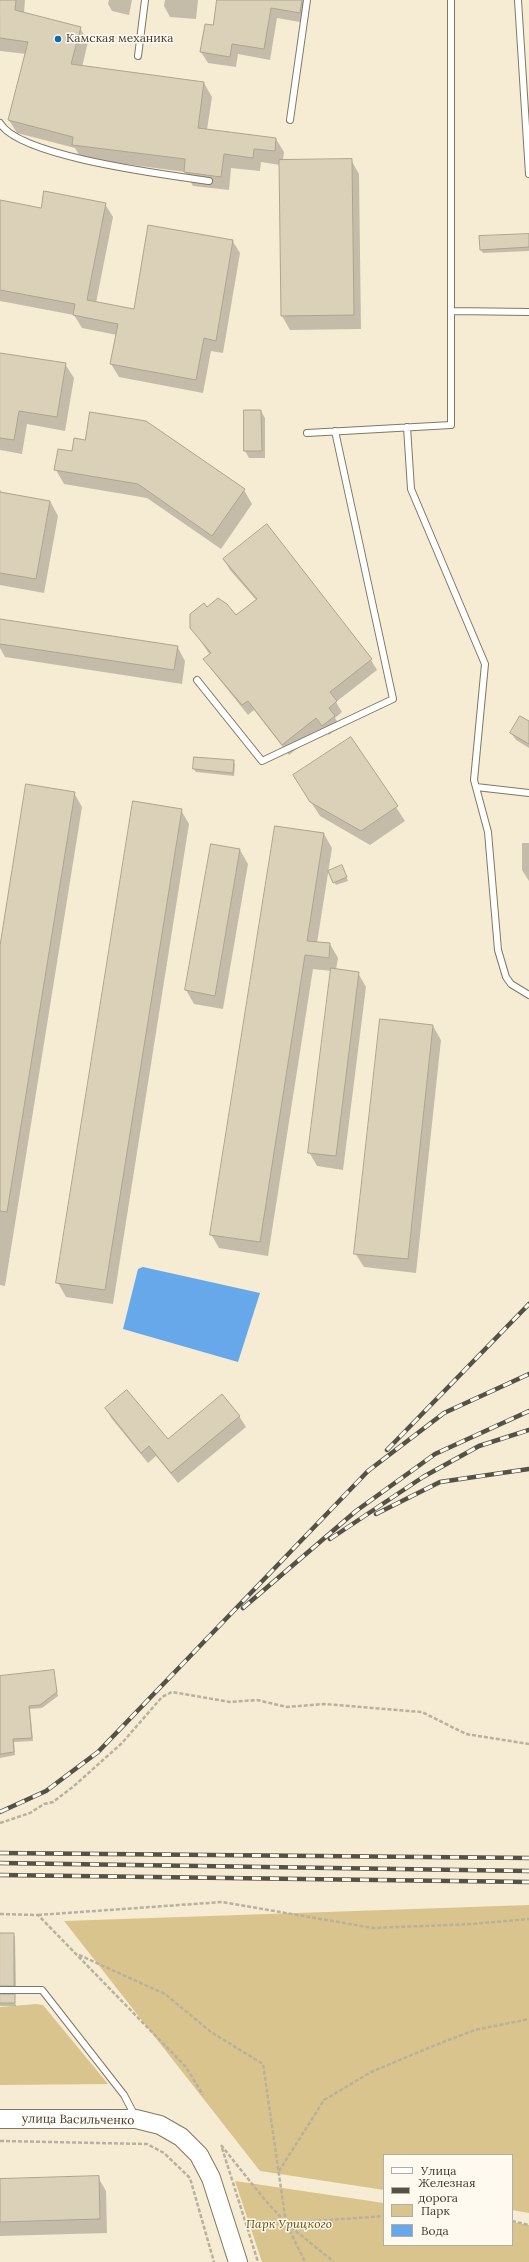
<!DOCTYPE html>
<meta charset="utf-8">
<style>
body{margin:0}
#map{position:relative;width:529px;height:2262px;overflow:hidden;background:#f6ecd4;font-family:Lora,serif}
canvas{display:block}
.legend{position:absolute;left:383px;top:2154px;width:130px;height:92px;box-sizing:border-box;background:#fefaf0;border:1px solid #b2aea4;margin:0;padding:5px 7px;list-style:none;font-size:12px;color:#403c33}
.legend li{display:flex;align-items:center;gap:8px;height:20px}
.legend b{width:20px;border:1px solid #b2aea4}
</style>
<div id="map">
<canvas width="529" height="2262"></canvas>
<ul class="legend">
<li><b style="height:5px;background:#fff"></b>Улица</li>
<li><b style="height:5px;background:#565146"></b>Железная дорога</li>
<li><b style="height:11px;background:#dac48d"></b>Парк</li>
<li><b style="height:11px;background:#66a8ea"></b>Вода</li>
</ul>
</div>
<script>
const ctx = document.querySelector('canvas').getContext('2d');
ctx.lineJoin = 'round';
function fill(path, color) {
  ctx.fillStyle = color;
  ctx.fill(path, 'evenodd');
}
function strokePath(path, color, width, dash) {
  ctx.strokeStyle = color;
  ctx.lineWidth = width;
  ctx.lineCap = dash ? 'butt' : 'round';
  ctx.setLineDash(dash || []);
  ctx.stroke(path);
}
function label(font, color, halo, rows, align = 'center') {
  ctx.font = font + ' Lora,serif';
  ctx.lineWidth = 3;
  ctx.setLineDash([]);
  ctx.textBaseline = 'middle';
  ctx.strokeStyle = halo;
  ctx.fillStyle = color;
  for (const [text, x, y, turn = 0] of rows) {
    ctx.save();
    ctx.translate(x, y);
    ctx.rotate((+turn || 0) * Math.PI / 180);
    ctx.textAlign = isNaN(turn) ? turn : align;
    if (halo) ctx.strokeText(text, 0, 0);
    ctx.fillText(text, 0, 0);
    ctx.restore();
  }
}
fill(new Path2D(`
 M529,1905V2213L512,2210V2155H384V2190L260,2171L64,1921Z
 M36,2004L43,2005L108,2084L0,2085V2007Z
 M235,2181L384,2203V2245H512V2222L529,2225V2262H262Z`), '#dac48d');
fill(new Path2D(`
 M143,1267L260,1293L238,1362L123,1329L138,1269Z`), '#66a8ea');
fill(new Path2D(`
 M0,0H25L24,13L80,28L88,42L82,67L204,83L212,97L207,130L276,139L284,152L283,160H351L359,174L361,329L290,330L282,316L280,165L261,162L260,171L231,168L229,190L193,186L185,172L81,158L75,148L17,133L9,120L26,54L0,51Z
 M109,0H132L129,15L112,11L108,4Z
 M165,0H198L196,19L170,17L164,6Z
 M218,0H302L308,10L305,23L277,18L270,60L238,54L236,67L208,63L201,52L214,26Z
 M0,201L42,209L105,204L113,217L96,303L134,310L232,240L240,253L223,353L211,351L203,393L119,377L111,364L117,335L82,328L74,315L0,301Z
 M529,235V251L483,253L481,250Z
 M0,354L65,364L74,378L65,431L27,424L22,454L0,450Z
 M245,411H261L265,418V458H249L245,451Z
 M59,450L244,490L252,504L221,549L147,498L64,484L56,470Z
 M0,490L2,493L50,501L58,516L44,593L0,585Z
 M224,560L371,660L377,670L336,702L342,712L335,718L340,726L329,735L323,728L289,755L254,710L248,715L211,669L205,659L210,655L191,627L207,608L236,617L257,601L230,570Z
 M0,624L177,646L185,661L182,684L5,657L0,648Z
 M529,722V748L516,740L511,733Z
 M351,738L405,821L370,845L320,816L294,776Z
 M233,761L235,764L234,776L196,772L194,769Z
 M74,793L82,807L5,1286L0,1285V953Z
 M181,810L189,824L113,1304L66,1297L58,1283Z
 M324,834L332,848L317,943L330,944L338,958L336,970L358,973L366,987L343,1170L317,1166L309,1152L332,971L313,969L268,1256L219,1248L211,1234Z
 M522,843H529V881L522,870Z
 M240,850L248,864L223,1009L194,1004L186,990Z
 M344,870L348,881L336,885L334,882Z
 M433,1026L441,1040L416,1273L364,1267L355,1253Z
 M106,1409L167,1440L239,1416L246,1427L178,1483L156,1456L148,1463L112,1419Z
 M53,1671L58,1696L42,1708L30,1709L33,1741L14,1742L15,1755L0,1758V1677Z
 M0,1934H13L15,1937L16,1989L0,1990Z
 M0,1995L14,1996L16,2006H0Z
 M98,2177L106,2191L107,2233L0,2236V2180Z`), '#0003');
const building = new Path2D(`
 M0,0H16L15,10L81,27L71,64L204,82L198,128L276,138L275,151L254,149L253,158L224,154L221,177L184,172L185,159L72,145L73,137L8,120L28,42L0,38Z
 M217,0H302L300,13L271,8L264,49L232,44L230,57L200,52L205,24L213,25Z
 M352,159L354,315L281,316L279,160Z
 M44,191L106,203L87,300L134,309L148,225L233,240L216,341L204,338L196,380L110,364L118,324L73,315L75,304L0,290V200L41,208Z
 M529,234V247L480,250L479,236Z
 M0,353L66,363L57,417L19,411L14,440L0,438Z
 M244,410H261L262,451H244Z
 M90,412L146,421L245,489L212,536L138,484L54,470L58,449L72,451L74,438L85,440Z
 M0,492L50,501L36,579L0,573Z
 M267,524L372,659L330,692L337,701L329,708L335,716L322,726L316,718L282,745L248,701L242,705L203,659L211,653L190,628V614L204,603L207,607L218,598L227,604L236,615L257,599L223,559Z
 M0,619L178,646L174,670L0,644Z
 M520,716L529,721V744L510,733Z
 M351,737L398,806L361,831L310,802L293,775Z
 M194,757L234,760L233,773L193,769Z
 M26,784L75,792L7,1212L0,1211V946Z
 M133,801L182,809L105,1290L56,1283Z
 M275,826L324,833L307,941L330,943L329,958L305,955L260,1242L210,1235Z
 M211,844L240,849L215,996L185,990Z
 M342,865L347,877L333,883L328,871Z
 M331,968L359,972L336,1156L308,1153Z
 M380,1019L433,1025L408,1259L354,1254Z
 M127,1390L168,1439L222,1394L240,1416L171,1473L149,1446L141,1453L105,1408Z
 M54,1670L57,1692L40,1705L29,1706L32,1738L13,1739L14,1752L0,1754V1676Z
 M0,1933H14V1986H0Z
 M0,1994H15V2003H0Z
 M99,2176L100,2219L0,2222V2179Z`);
fill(building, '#dbd1b9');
strokePath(building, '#ada48d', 1);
const service = new Path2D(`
 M518,0L529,174
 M138,56L145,0
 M290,120L307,0
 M0,123C19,157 169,175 209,181
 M452,311L529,312
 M407,427L411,489L485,664L474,780L488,832L498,950L506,977L511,984L529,995
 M307,433L451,425V0
 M197,680L262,761L393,699L335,431
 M476,787L529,793
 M0,1990H42L124,2095L135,2116`);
const secondary = new Path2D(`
 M0,2119H136L160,2125L181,2137L199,2155L211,2178L238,2262`);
strokePath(service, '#817862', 8);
strokePath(secondary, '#817862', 20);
strokePath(new Path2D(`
 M0,1823L30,1813L44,1804L53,1802L74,1786L122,1743L162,1697L172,1692L230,1702L257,1700L287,1707L324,1704L422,1712L466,1734L529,1744
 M0,1914L38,1915L186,2067L203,2095
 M38,1915L222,1902L373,1928L472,1924L529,1919
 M79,1955L165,1994L211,2032L263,2064L286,2223L305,2262
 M0,2141L147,2144L164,2153L190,2178L214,2262
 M221,2145L265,2200L286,2223L334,2262
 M222,2148L258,2262
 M279,2171L324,2100L371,2072L438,2044L475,2030L529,2019
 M512,2221L529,2225
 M287,2223L384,2216`), '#b9b19e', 2.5, [4, 2]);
strokePath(service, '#fff', 6);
strokePath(secondary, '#fff', 18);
const rail = new Path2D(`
 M387,1450L529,1304
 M376,1514L440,1482L529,1469
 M330,1539L423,1477L479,1446L529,1430
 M243,1608L356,1511L435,1454L529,1411
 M0,1812L46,1791L98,1752L368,1471L444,1413L529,1374
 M0,1853L529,1858
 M0,1863L529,1871
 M0,1875L529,1882`);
strokePath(rail, '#565146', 4.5);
strokePath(rail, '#fefaf0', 3, [9]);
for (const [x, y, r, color] of [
 [58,39,4,"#086bb7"]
]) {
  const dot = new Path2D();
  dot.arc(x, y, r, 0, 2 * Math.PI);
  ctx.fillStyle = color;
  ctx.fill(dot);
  strokePath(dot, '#fefaf0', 1.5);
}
label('12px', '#403c33', '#fefaf0', [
 ["Камская механика",66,39]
], 'left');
label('12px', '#403c33', '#fefaf0', [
 ["улица Васильченко",78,2120,1]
]);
label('italic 12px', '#654d00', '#fefaf0', [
 ["Парк Урицкого",289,2225]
]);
</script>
